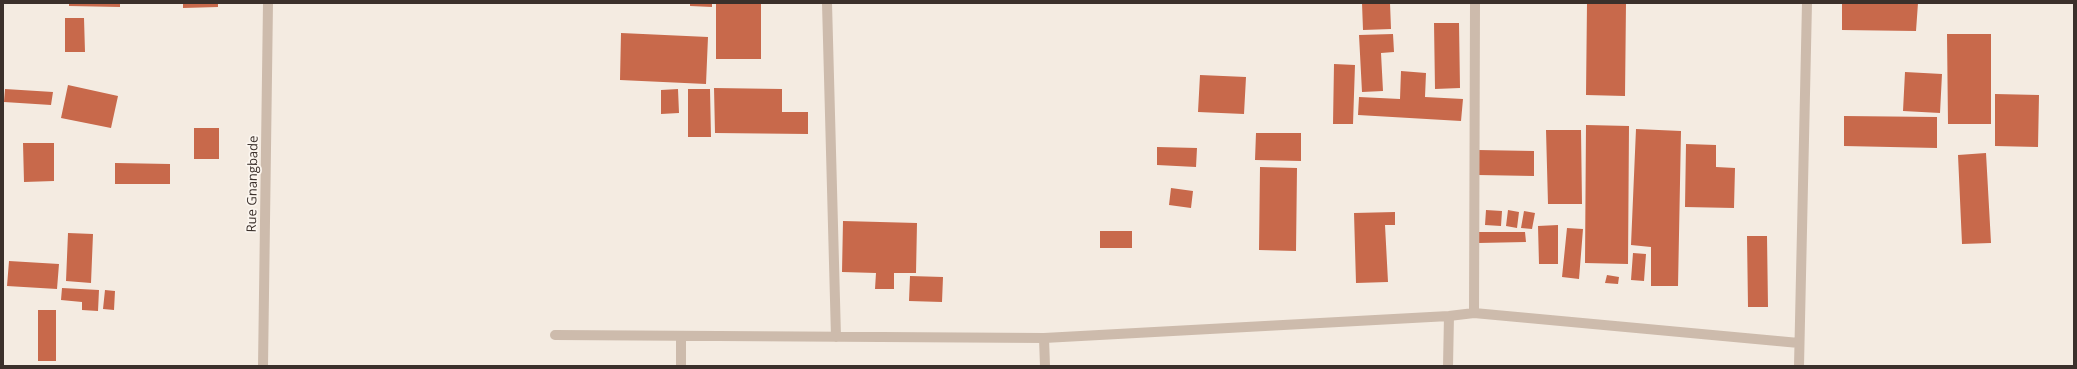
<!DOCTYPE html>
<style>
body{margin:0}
#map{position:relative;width:2077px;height:369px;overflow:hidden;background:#f4ebe1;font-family:"Open Sans",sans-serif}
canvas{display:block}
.frame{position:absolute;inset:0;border:4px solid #3b302b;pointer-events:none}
</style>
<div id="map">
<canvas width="2077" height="369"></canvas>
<div class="frame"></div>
</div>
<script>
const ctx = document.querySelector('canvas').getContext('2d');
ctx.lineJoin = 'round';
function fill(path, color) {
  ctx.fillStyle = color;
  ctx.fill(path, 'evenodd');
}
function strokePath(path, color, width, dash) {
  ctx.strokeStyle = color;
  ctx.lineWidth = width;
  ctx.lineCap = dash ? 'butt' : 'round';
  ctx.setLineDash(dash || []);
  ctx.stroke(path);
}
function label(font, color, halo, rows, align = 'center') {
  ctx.font = font + ' "Open Sans",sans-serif';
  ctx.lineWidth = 3.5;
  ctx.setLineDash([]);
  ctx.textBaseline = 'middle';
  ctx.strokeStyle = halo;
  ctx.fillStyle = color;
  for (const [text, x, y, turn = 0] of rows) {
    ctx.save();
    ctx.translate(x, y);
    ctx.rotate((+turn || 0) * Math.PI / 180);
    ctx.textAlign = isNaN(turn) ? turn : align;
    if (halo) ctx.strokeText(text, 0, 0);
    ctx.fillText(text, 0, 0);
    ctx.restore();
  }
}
fill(new Path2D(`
 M69,3H120V7L69,6Z
 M183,3H218V7L183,8Z
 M690,3H712V7L690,6Z
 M716,3H761V59H716Z
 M1362,3H1390L1391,29L1363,30Z
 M1587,3H1626L1625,96L1586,95Z
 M1842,3H1918L1916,31L1842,30Z
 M65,18H84L85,52H65Z
 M1434,23H1459L1460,88L1435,89Z
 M621,33L708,37L706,84L620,80Z
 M1393,34L1394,52L1381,53L1383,91L1362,92L1359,35Z
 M1947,34H1991V124H1948Z
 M1334,64L1355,65L1353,124H1333Z
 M1401,71L1426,73L1425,97L1463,99L1461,121L1358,115L1359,97L1400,99Z
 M1905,72L1942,74L1940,113L1903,111Z
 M1200,75L1246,77L1244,114L1198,112Z
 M68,85L118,96L111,128L61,118Z
 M714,88L782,89V112H808V134L715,133Z
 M5,89L53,92L51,105L4,102Z
 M678,89L679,113L661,114V90Z
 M688,89H710L711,137H688Z
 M1995,94L2039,95L2038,147L1995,146Z
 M1844,116L1937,117V148L1844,146Z
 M1586,125L1629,126L1628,264L1585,263Z
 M194,128H219V159H194Z
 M1636,129L1681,131L1678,286H1651V247L1631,245Z
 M1546,130H1581L1582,204H1548Z
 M1256,133H1301V161L1255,160Z
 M23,143H54V181L24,182Z
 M1686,144L1716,145V167L1735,168L1734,208L1685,207Z
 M1157,147L1197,148L1196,167L1157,165Z
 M1478,150L1534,151V176L1478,175Z
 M1986,153L1991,243L1962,244L1958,155Z
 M115,163L170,164V184H115Z
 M1260,167L1297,168L1296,251L1259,250Z
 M1171,188L1193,191L1191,208L1169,205Z
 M1486,210L1502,211L1501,226L1485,225Z
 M1508,210L1519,212L1517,228L1506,226Z
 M1524,211L1535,213L1532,229L1521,228Z
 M1395,212V225H1385L1388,282L1356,283L1354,213Z
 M843,221L917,223L916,273H894V289H875L876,273L842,272Z
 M1558,225V264H1539L1538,226Z
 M1567,228L1583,229L1579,279L1562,277Z
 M1100,231H1132V248H1100Z
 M1478,232H1525L1526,242L1478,243Z
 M68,233L93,234L91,283L66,281Z
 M1747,236H1767L1768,307H1748Z
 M1633,253L1646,254L1644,281L1631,280Z
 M9,261L59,264L57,289L7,286Z
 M1607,275L1619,277L1618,284L1605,283Z
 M910,276L943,277L942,302L909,301Z
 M62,288L99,290L98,311L82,310V302L61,300Z
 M105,290L115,291L114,310L103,309Z
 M38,310H56V361H38Z`), '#c8694b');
strokePath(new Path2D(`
 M827,3L836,337
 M1474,313L1475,3
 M555,335L1044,338L1449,316L1474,313L1799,343
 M681,336V366
 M1044,338L1045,366
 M263,366L268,3
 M1448,366L1449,316
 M1799,366L1807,3`), '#cdbbac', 10);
label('13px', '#3b302b', '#fbf5ee', [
 ["Rue Gnangbade",253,184,-89]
]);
</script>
